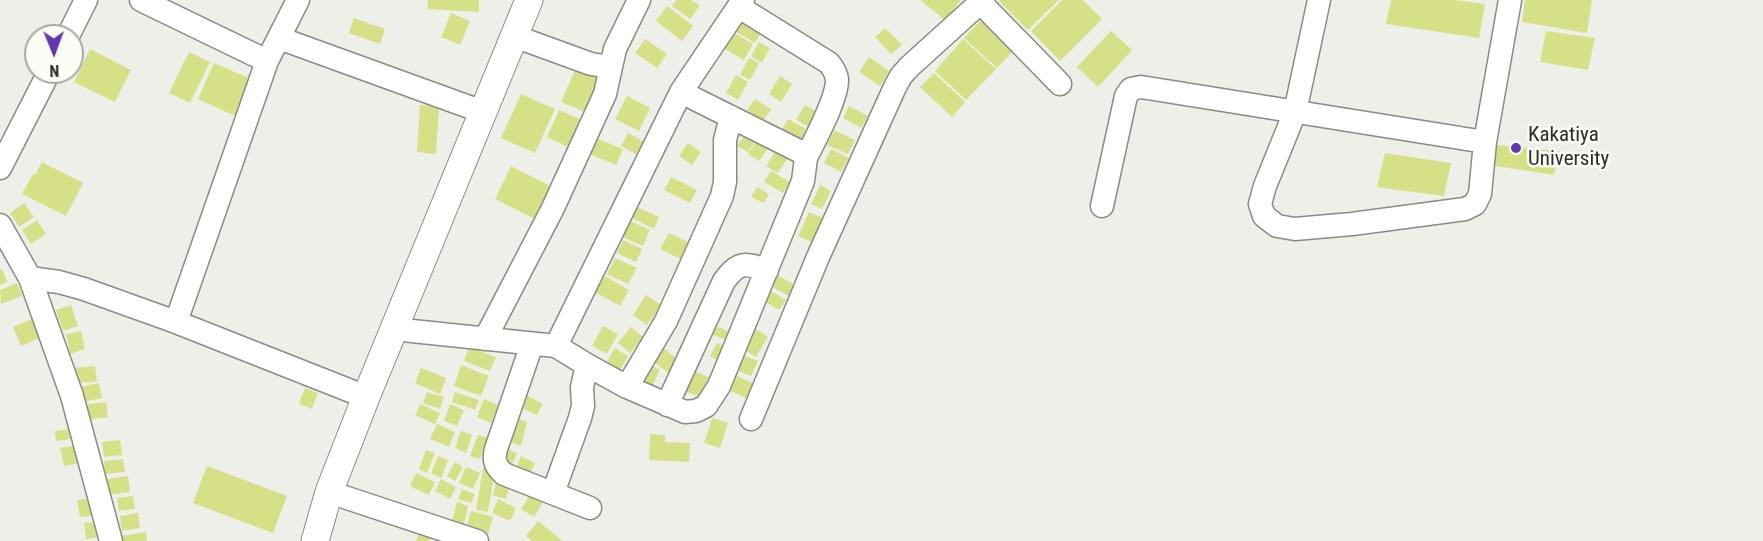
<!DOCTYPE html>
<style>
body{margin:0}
#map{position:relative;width:1763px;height:541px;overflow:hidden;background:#eeefe8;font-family:"Roboto Condensed",sans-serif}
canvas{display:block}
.north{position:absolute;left:24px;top:24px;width:60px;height:60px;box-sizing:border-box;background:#fbfcf5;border:2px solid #a9a9a4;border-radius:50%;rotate:179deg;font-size:16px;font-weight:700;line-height:24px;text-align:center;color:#2d2d2a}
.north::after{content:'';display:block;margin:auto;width:21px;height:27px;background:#6237af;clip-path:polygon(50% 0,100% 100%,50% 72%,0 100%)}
</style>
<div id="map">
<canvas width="1763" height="541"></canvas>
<div class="north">N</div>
</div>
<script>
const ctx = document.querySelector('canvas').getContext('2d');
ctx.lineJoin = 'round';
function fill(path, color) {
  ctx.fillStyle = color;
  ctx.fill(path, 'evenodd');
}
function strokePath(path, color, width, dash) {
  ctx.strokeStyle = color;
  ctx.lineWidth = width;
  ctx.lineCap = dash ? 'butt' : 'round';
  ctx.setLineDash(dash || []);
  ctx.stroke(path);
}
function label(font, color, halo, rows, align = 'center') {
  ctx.font = font + ' "Roboto Condensed",sans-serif';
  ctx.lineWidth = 5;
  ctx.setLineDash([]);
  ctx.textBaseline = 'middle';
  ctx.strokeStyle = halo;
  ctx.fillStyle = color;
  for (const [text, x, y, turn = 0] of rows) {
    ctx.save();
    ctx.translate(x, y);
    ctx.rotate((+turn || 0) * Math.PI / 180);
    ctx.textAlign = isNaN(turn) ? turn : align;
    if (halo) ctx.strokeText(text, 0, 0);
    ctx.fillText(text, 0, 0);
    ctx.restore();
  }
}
fill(new Path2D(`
 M428,0H479V12L427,9Z
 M676,0H691L700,5L690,19L672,6Z
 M920,0H961L945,20Z
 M1000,0H1059L1028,30L999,1Z
 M1062,0H1083L1102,19L1060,61L1031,31Z
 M1391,0H1455L1485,4L1479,38L1386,24Z
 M1525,0H1592L1587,33L1522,22Z
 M667,6L693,26L682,41L656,21Z
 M451,13L470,21L460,45L441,37Z
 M741,16L764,28L755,43L733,30Z
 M354,18L385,29L380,44L349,33Z
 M982,19L1015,49L997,68L964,38Z
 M885,28L902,45L891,54L875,37Z
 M1111,31L1132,50L1098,87L1077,67Z
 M1546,31L1595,38L1588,70L1540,62Z
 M732,32L753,44L744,60L723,48Z
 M645,39L667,54L657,68L635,53Z
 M963,39L996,69L966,100L935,71Z
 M759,42L770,48L762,63L751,56Z
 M90,49L131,70L115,102L74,82Z
 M189,52L210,62L190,103L169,93Z
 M869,57L889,71L880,86L859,72Z
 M749,58L759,63L750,80L740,75Z
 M579,61L606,72L588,113L561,102Z
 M214,63L251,79L235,116L198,99Z
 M934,73L965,102L952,117L920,87Z
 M736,75L748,82L738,100L726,93Z
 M780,76L792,84L781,102L769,94Z
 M521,94L555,109L535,153L501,138Z
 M627,96L650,108L639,131L615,119Z
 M755,99L771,109L763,121L747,110Z
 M420,105L439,107L436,154L417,152Z
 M805,105L821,114L813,129L796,120Z
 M849,106L868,116L861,128L843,118Z
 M559,110L582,120L570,148L547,137Z
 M788,119L806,129L799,143L780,133Z
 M748,130L758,137L748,152L737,146Z
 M834,130L855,140L848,154L827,145Z
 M628,133L646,143L638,155L621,146Z
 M596,138L623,149L616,165L589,154Z
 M758,139L769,147L759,161L748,154Z
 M688,143L701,152L692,165L679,156Z
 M1496,145L1559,151L1554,175L1490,165Z
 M778,147L790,155L778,173L766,166Z
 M831,149L849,158L841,172L824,163Z
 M1385,153L1451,163L1444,196L1377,187Z
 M42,162L83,183L66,216L22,194L33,174L35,175Z
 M511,166L552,187L535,219L495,199Z
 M771,171L790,182L783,193L764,182Z
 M671,177L697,190L690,203L664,190Z
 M820,185L831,191L822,209L811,204Z
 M757,187L769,194L764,203L751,197Z
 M24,203L34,217L19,227L10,213Z
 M635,206L659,217L654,229L630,217Z
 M809,212L825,219L814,243L798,236Z
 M626,219L650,230L643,246L618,235Z
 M37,220L46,234L31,244L22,230Z
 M669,233L690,243L682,260L660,249Z
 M623,240L642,249L636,262L617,253Z
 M615,258L637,268L628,284L607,274Z
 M2,269L7,282L0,285V270Z
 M774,273L795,285L789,296L767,284Z
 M605,276L629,290L620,306L595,292Z
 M17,283L22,296L1,304L0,290Z
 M768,289L786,300L779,310L761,299Z
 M646,295L661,305L647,325L633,315Z
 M71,305L78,326L63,331L56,310Z
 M34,318L42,337L21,346L13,327Z
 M710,324L735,334L731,342L706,332Z
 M603,326L618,334L607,354L592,346Z
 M631,327L643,337L630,353L618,343Z
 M754,328L768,337L756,357L741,348Z
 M81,331L85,349L70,354L66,334Z
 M717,343L732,351L725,364L710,356Z
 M469,347L496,357L490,371L464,361Z
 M662,347L680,361L669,374L652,360Z
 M615,348L628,356L617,376L603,368Z
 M740,354L758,361L751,376L733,369Z
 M649,364L660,370L652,386L641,380Z
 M461,365L489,376L481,396L454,386Z
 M95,366L97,381L77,383L75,368Z
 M421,368L446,378L440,394L415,383Z
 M686,368L709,377L701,397L678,389Z
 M732,374L755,384L748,399L725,388Z
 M99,383L102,398L83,402L80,387Z
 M305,388L318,393L312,409L299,404Z
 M427,392L444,397L440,409L423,403Z
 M455,392L479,400L475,410L452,402Z
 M526,395L543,404L537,415L520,407Z
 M484,399L498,405L491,423L477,417Z
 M106,402L108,417L86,420L84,405Z
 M420,404L440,413L435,424L415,415Z
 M450,404L464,410L457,426L444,421Z
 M516,418L527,422L521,446L510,442Z
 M712,418L728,423L720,448L704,443Z
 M437,424L455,432L449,447L430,439Z
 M78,428L79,438L56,441L55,431Z
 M461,431L472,435L466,453L455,448Z
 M650,434L665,435V442L690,443L689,462L649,460Z
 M478,435L488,438L480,459L470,456Z
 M120,440L122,455L104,457L102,442Z
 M84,444L87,462L64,466L60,448Z
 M506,449L517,453L511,467L501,463Z
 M426,450L435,453L427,473L419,469Z
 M438,456L448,460L441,478L431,473Z
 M521,456L535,463L530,474L516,468Z
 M123,459L125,472L105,474L104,461Z
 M455,462L463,467L455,481L447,476Z
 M207,466L287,496L273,533L193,503Z
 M466,467L480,473L473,489L459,483Z
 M483,468L495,470L488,512L476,510Z
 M416,473L435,482L429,495L410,486Z
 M128,476L130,492L108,495L105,479Z
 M497,477L511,480L506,499L493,496Z
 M441,479L456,487L450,499L435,491Z
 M462,489L475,494L471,503L458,499Z
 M532,491L545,499L534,517L521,509Z
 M133,496L135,509L119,511L117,498Z
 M95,498L98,515L80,517L77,500Z
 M498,499L516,508L510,521L492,513Z
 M457,502L468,506L463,528L451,525Z
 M471,511L493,517L488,535L466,529Z
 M138,513L140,528L122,531L120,516Z
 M104,521L106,536L86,539L84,523Z
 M538,521L563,541H532L526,536Z
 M420,530L432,535L429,541H416Z
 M146,532L147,541H119L118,536Z`), '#d6e187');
const minor = new Path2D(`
 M141,0L267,61
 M978,0L1060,84
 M1319,0L1295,112L1265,186L1260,204L1264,216L1277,226L1295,229L1352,224L1465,209L1475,204L1480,194L1485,142
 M739,7L829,63C833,68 836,72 837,79C838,98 815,139 806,158
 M68,36L86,0
 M514,36L591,64L610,67
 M279,38L483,112
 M0,168L49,72
 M1102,206L1126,96L1131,89L1141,87L1485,142L1510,0
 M0,225L30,278L72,396L111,541
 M30,278L59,282L84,289L176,322L366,397
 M176,322L267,61L298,0
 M393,329L556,346L681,92L743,0
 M485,339L553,208L605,94L615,49L639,0
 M532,344L496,449C493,460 495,466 504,474L590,508
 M556,346L587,365L627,387L685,412L696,411L706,406L719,386L803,181L806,158L801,152L681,92
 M627,387L666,321L722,196L725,182V140L731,117
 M667,405L724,281C739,261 744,263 767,270
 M751,419L818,257L895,87L901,76L909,67L983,0
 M329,492L477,541
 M553,493L580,418L583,406L582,387L587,365`);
const tertiary = new Path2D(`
 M315,541L329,492L366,397L529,0`);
strokePath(minor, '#8a8b84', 25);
strokePath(tertiary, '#8a8b84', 29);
strokePath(minor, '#fff', 22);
strokePath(tertiary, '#fff', 27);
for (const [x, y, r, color] of [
 [1516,148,6,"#6237af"]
]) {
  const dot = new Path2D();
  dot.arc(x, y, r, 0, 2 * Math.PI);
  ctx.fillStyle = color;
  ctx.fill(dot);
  strokePath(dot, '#fbfcf5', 2);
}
label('21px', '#2d2d2a', '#fbfcf5', [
 ["Kakatiya",1528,136],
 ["University",1528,160]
], 'left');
</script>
